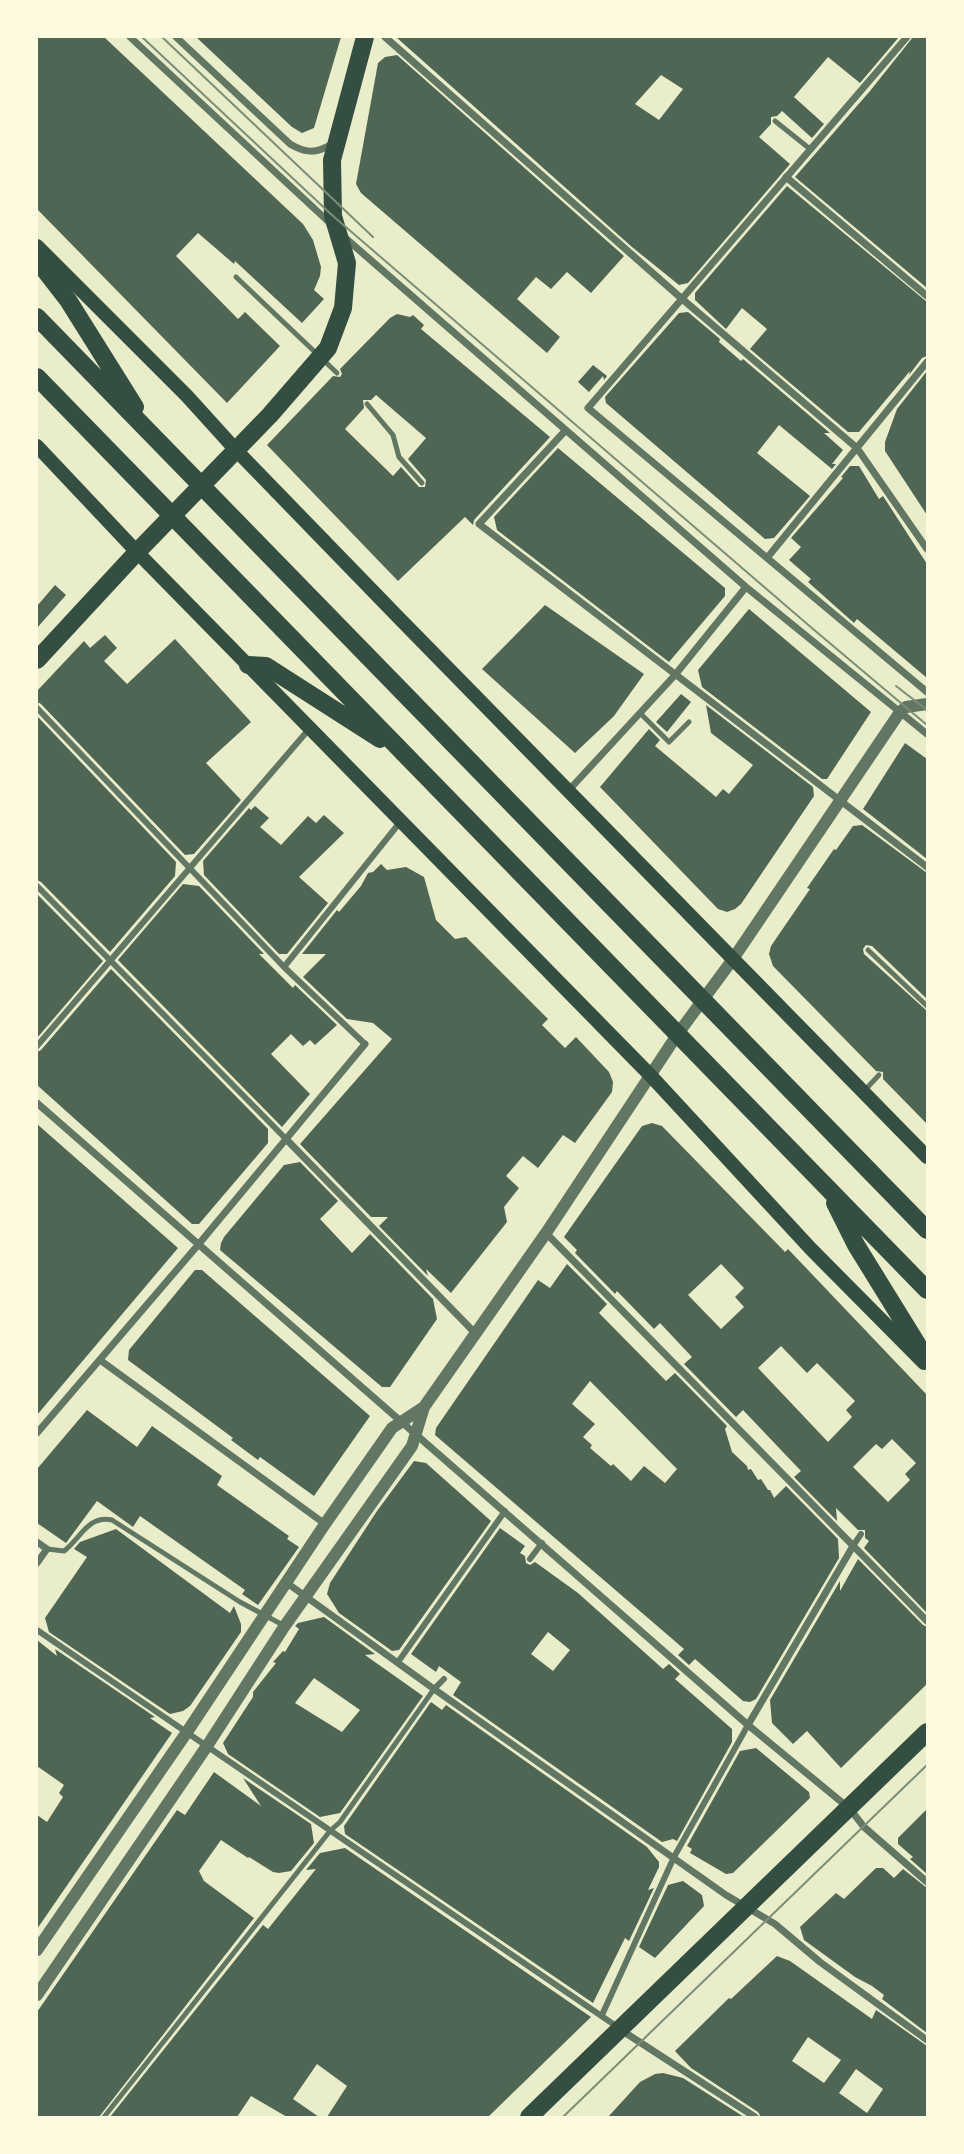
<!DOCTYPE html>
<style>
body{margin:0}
#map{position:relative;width:964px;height:2154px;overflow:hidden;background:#e9edc9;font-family:"Archivo Narrow",sans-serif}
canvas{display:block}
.frame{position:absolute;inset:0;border:38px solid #fefae0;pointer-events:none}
</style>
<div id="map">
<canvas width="964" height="2154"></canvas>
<div class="frame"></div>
</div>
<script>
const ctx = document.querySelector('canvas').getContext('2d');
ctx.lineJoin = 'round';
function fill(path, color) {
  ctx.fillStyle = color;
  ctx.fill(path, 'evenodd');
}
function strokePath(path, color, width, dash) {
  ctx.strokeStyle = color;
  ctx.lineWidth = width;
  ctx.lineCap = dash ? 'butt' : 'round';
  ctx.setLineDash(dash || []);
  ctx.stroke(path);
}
fill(new Path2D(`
 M37,37H104L303,224L313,240L321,267L320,276L314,290L324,299L302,323L235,261L234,264L198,233L176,256L238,319L245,312L280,346L227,403L37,209Z
 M196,37H341L314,128L302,133L292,127Z
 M396,37H899L860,83L828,57L794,97L824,124L812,138L782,111L777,116L771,117V124L759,137L790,164L688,283L679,285L632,247ZM661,75L683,89L659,120L635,104Z
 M913,37H927V288L795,177L870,91Z
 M397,55L624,256L591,293L567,272L551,289L536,277L517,299L560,337L547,353L361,193L356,184L378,63L385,57Z
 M787,186L927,302V356L922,358L909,375L910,371L859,432H848L750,349L767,329L742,308L726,329L695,300V293Z
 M688,312L720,339L719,342L741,361L743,359L830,433H824L843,450L832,464H836L832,469L779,425L757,453L810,496L774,538L765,539L606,403L605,397L679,313Z
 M397,314L410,317L413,315L424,325L421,329L550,437L474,520L473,525L465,517L398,581L267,445L333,376L340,377L342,374L340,369L390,318ZM376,395L426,438L408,459L426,480L425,487H419L401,467L393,476L345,429L364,408L363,400H371Z
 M593,365L607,376L604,380L603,376L589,392L578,382Z
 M927,371V515L885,451V442L897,409Z
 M558,448L725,588V596L669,662L497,530L494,517Z
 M850,466H859L879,499L883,496L927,564V678L857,619L854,623L808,582L811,579L789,560L801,547L791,538L843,478L841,477Z
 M55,585L66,595L37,628V606Z
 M545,605L644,674L614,716L575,753L482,669Z
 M749,609L871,712L827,779H822L702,687L698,670Z
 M105,635L117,648L104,661L127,684L175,639L251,722L206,763L241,800L194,854L185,855L41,704L37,702V691L84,641L90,648Z
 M681,694L691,702L667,732L656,722Z
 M706,705L813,787L814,796L741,904L735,909L727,912L718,909L600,787L649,729L660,740L655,746L716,797L723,789L729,794L753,765L711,733Z
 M37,716L176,862L175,876L110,952L41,882L37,880Z
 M905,743L927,759V859L863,809Z
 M255,806L269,818L260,827L281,845L308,816L316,823L324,815L344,833L299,877L328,903L287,954H279L204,875L203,861L249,808L251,810Z
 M862,825L927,873V999L872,946L866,945L863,949L864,954L927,1011V1124L883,1079V1072L876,1071L773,966L769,954L771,946L810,889L807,888L834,849L836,850L853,826Z
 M381,864L387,870L406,867L424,877L436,920L455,939L466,937L548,1019L542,1025L565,1048L576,1037L609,1072L613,1082L612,1092L575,1143L563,1135L538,1168L523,1156L506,1176L519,1188L504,1207L507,1222L451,1293L426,1269L428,1276L379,1226L388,1217H371L300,1144L392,1039L373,1023L347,1019L303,977L326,954H302L337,910L339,912L361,886L368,873L373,872Z
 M183,884L199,886L264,954H259L293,988L295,985L337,1025L315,1045L310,1040L303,1046L291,1034L271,1054L310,1094L282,1127L118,960Z
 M37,894L103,961L37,1038Z
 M111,969L268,1129V1143L199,1224H192L37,1085V1052L41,1050Z
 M652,1123L662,1126L785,1252L788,1249L927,1395V1613L864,1548L869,1541L865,1538V1530H858L836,1508L837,1521L794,1477L801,1471L743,1410L736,1417L684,1364L692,1357L660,1323L654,1329L617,1291L615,1294L575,1253L577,1250L564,1237L642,1126ZM721,1264L744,1288L735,1297L744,1307L721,1329L688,1295ZM781,1346L807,1373L817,1363L855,1401L846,1410L852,1417L828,1442L758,1368ZM892,1439L916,1463L905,1474L910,1480L888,1502L853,1467L876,1444L882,1449Z
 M37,1124L178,1248L37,1415Z
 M300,1162L338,1201L320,1219L352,1253L370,1234L433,1299L437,1319L390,1387H382L220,1250L221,1243L224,1237L284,1165Z
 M567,1264L607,1304L599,1313L666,1381L675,1373L727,1426L725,1429L732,1452L747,1466L748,1470L751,1469L758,1480L761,1479L768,1490H770L774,1498L786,1486L838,1539L839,1558L756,1699L750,1702L743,1701L695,1659L689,1665L678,1655L684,1649L435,1435L436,1428L538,1280L550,1288ZM590,1381L677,1469L665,1483L644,1466L631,1481L613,1464L611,1466L590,1448L592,1445L583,1437L595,1424L572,1404Z
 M195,1270H202L370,1416L314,1496L260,1457L258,1460L231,1440L233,1438L128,1360L129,1350Z
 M87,1410L137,1447L152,1426L222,1476L217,1485L289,1536L287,1539L299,1547L258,1605L242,1594L245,1590L140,1516L133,1527L97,1501L66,1543L37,1523V1469Z
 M414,1461L426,1463L491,1521L399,1650L392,1651L339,1613L327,1594L330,1583L377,1511Z
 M500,1528L525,1546L520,1553L525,1556L526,1563L530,1565L535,1562L578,1593L663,1669L669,1664L680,1674L675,1679L732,1729V1742L677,1841L673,1839L662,1842L453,1695L461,1682L439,1666L436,1672L411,1654ZM548,1632L570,1650L553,1671L531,1654Z
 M116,1529L230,1613L234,1606L241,1624V1632L190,1706L183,1711L170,1714L49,1632L45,1618L87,1557L74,1549L80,1542Z
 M858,1559L923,1625L927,1627V1684L841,1768L807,1731L793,1744L772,1723L770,1700L840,1581V1591Z
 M324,1617L375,1654L365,1655L423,1696L340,1813L320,1817L228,1754L223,1743L253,1697V1692L276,1663L273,1662L283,1651L285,1652L299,1629L295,1626L298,1623ZM314,1678L360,1710L342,1732L295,1703Z
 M37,1640L57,1656L55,1649L155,1717L150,1718L172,1733L37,1929V1815L47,1822L63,1797L59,1793L64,1785L37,1766Z
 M431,1702L442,1710L446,1705L647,1847L659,1862V1867L648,1890L654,1888L629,1941L625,1938L593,2003L345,1834L344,1826Z
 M756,1748L809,1792L810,1798L733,1873L726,1874L690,1853L692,1849L687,1846L740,1751Z
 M214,1772L261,1806L243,1778L311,1824L314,1843L291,1871L279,1873L273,1872L249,1857L248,1858L221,1840L199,1871L204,1881L254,1918L99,2117H37V2012L177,1810L185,1815Z
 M927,1809V1874L910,1859L913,1857L898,1844V1838Z
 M345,1848L591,2017L488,2117H327L347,2086L317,2064L293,2099L319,2117H287L251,2096L237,2117H110L263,1925L268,1929L316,1869L306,1870L320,1853Z
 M876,1868H883L894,1878L903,1869L927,1888V2033L882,1999L884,1995L872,1986L855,1977L804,1940L800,1927L836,1893L844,1899Z
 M683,1881L702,1895L704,1906L655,1958L639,1947L668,1885Z
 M777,1956L790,1961L872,2019L876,2010L927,2046V2117H761L758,2112L691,2068L675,2051L729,1998L731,1999ZM808,2037L841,2060L824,2083L792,2061ZM856,2069L883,2089L867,2113L839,2093Z
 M663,2073L683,2078L744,2117H608L640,2082L655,2074Z`), '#4f6655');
strokePath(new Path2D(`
 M775,121L810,149
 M236,277L337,373
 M367,404L393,435L399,457L422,483
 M640,713L669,742L689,722
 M868,950L927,1006
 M864,1091L879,1075
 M47,1549L64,1551C81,1538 88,1515 112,1520L240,1602L283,1625
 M104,2117L330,1831L340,1822L434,1689`), '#617663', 5);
strokePath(new Path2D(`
 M37,708L284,967L365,1044
 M37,886L286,1139
 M284,967L401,821
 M37,1046L310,728
 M853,1546L861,1534
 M530,1559L542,1543
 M37,1630L619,2028
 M398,1662L505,1511
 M434,1689L444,1679
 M602,2015L674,1857L748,1725`), '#617663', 6);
strokePath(new Path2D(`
 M130,37L332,225
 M176,37L290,144C305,153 316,154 332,144
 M385,37L681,298L857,448L927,549
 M907,37L588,408L927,692
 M786,177L927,296
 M343,236L746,587L927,734
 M565,431L479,524L927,867
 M767,558L927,362
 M569,790L675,675L746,587
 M37,1103L748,1725L850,1809L864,1827L927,1882
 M286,1139L475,1333
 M546,1233L927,1621
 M100,1360L325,1524
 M37,1433L198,1245L365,1044
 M37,1542L47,1549L37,1563
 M287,1583L434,1689L726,1895L775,1924L820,1962L927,2040
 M748,1725L853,1546
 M621,2030L755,2117`), '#617663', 7);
strokePath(new Path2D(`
 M37,1950L187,1732L325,1524L392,1428L424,1407
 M37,1995L207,1746L284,1627L412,1446L424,1407L546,1233L677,1035L733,959L900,712L906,707L927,704`), '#617663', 12);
strokePath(new Path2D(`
 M37,246L187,396L235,449L398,617L927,1157
 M37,446L137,552L651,1076L811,1249L924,1363`), '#344e41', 14);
strokePath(new Path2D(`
 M37,260L68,300L135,407
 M37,317L927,1230
 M37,377L927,1290
 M37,660L137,552L270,415L328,348L343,308L347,263L333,216L332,160L365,37
 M248,665L266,666L380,739
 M835,1203L856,1245L927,1360
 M529,2117L927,1732`), '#344e41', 18);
strokePath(new Path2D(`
 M142,37L333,216L813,629L927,725
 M162,37L373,237
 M896,686L927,710
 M563,2117L927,1765`), '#7c8e77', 2);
</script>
